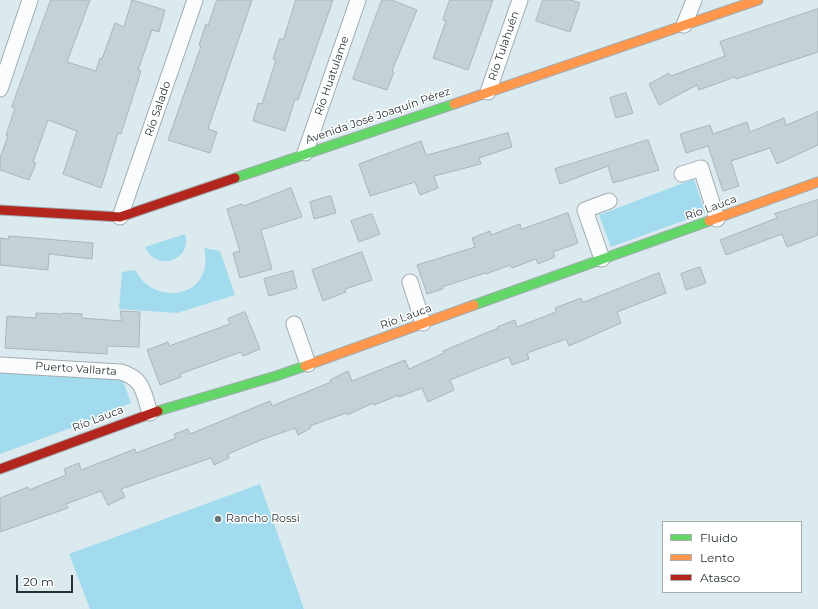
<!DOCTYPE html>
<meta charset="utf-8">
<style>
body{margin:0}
#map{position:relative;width:818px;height:609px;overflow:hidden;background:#dbeaef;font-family:Montserrat,sans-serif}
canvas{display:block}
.legend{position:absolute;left:662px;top:521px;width:140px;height:72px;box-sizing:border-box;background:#fff;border:1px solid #a9adae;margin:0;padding:5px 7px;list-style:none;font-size:12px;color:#273134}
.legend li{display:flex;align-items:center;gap:8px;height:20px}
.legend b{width:20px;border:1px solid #a9adae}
.scale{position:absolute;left:16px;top:575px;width:57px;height:18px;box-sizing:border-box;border:2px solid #273134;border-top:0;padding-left:5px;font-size:12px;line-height:14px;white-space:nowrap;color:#273134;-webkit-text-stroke:3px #fff;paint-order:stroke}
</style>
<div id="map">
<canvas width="818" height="609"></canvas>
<ul class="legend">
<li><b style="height:5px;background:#63d668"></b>Fluido</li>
<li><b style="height:5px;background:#ff974d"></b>Lento</li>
<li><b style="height:5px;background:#b3261e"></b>Atasco</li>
</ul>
<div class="scale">20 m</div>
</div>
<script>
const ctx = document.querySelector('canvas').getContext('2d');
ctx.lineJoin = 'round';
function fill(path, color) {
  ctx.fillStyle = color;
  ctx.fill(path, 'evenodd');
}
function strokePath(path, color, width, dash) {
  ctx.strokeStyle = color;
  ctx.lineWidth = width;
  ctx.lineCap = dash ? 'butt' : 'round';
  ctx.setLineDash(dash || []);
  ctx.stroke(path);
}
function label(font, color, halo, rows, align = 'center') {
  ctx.font = font + ' Montserrat,sans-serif';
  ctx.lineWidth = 3;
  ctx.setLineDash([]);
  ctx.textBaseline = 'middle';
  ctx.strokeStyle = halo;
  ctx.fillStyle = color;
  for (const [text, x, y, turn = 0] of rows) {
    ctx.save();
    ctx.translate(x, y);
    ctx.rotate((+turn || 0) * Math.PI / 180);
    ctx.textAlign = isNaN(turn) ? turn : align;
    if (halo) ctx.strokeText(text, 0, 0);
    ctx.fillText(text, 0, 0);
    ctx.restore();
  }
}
fill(new Path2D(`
 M694,179L705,213L611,247L599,215Z
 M185,234C193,261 156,272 145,247Z
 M204,248L220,251L235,295L177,313L119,309L122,272L135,270C155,309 216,297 204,248Z
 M0,371L122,379L131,403L76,426L0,454Z
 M260,484L304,609H90L69,554Z`), '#a2dbee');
const building = new Path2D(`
 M51,0H90L67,62L96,71L100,58L102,59L115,23L124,27L132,0L165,10L159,32L152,30L138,70L141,71L121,134L118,133L101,188L63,174L77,131L48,120L33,162L36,163L29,180L0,170V158L8,136L6,135L15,108L12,107Z
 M217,0H252L208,129L217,132L210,153L168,140L201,46L199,45L206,24L208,25Z
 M296,0H333L298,100L295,99L285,131L253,121L258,103L262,104L276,60L273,59L280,38L283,40Z
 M382,0H392L417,10L392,71L394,72L387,90L353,79Z
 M450,0H493L468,70L433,58L446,21L443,20Z
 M543,0H571L580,3L570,32L536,21Z
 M818,9V52L736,79L735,77L699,90L697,85L659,105L649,84L669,73L671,76L725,56L720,42Z
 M626,93L633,113L616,118L610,98Z
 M818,112V145L777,164L770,148L731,161L739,186L723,191L708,146L686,153L680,134L710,125L713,134L747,122L750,132L784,118L786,125Z
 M508,133L512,147L479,158L481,164L434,176L438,188L420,195L415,182L370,196L359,164L421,141L426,155Z
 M648,140L659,170L613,183L608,166L560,184L555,169Z
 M291,188L302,217L261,230L272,269L240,278L233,253L240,251L227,209L242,204L243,206Z
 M331,196L336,213L314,219L310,202Z
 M818,200V235L787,247L782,234L726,255L720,240L777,218L775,214Z
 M568,213L578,243L553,252L555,257L538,264L536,259L512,268L510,265L486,274L485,273L442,287L443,289L427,294L417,265L475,247L472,238L490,231L491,235L520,224L521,229Z
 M372,214L380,234L359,242L351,221Z
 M9,236L93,243L92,259L49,254L48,270L0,265V238L8,239Z
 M362,252L372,280L345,289L346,292L323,301L312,270Z
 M700,267L706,283L686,290L681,274Z
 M293,271L297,288L269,296L264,279Z
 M659,273L666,293L617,312L621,323L569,346L566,339L527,353L529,359L512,365L509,357L480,368L450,380L454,390L428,402L422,388L399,397V395L374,405L373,403L347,415L346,413L310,426L311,428L298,435L295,428L261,440L228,454L229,458L214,465L211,458L121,489L125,497L108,505L101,491L66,504L68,508L0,532V498L28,487L29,490L66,475L64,469L79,463L81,470L135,449L136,453L176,438L174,434L188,429L190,434L270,401L272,406L331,382L330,380L348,371L352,381L405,360L409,369L444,353L443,351L498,328L497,327L515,320L517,327L556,312L555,308L581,298L583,302Z
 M121,311L140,312L139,347L107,346V354L5,348L7,316L36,318V313L62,314L63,313L82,314V318L121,321Z
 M245,312L260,349L243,356L241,352L180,374L181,377L160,385L147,350L168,342L169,346L230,324L228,319Z`);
fill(building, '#c6d1d6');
strokePath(building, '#aab5b9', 1);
const street = new Path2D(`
 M684,25L694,0
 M0,89L30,0
 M488,92L520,0
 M305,153L358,0
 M682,174L701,168L717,219
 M120,217L195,0
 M602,259L585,210L609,201
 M410,282L423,323
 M294,324L308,364
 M0,365L121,372C144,379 143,392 150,413`);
const fast = new Path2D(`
 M235,178L454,104
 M474,305L709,221
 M158,411L276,376L305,366`);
const slow = new Path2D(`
 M454,104L758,0
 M709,221L818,182
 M305,366L474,305`);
const jam = new Path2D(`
 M0,210L120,217L235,178
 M0,469L158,411`);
strokePath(street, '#a1acb0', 17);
strokePath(fast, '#a1acb0', 11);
strokePath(slow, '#a1acb0', 11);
strokePath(jam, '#a1acb0', 11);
strokePath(street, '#fafcfd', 15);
strokePath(fast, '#63d668', 9);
strokePath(slow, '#ff974d', 9);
strokePath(jam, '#b3261e', 9);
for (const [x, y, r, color] of [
 [218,519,4,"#667275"]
]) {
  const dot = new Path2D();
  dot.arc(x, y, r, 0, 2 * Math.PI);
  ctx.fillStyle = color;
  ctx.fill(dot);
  strokePath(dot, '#fff', 1.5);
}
label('11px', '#273134', '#fff', [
 ["Río Tulahuén",504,46,-71],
 ["Río Huatulame",332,76,-71],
 ["Río Salado",158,109,-71],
 ["Avenida José Joaquín Pérez",378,116,-19],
 ["Río Lauca",711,208,-20],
 ["Río Lauca",406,317,-20],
 ["Puerto Vallarta",76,369,4],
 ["Río Lauca",98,419,-21]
]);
label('11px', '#273134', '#fff', [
 ["Rancho Rossi",226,519]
], 'left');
</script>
